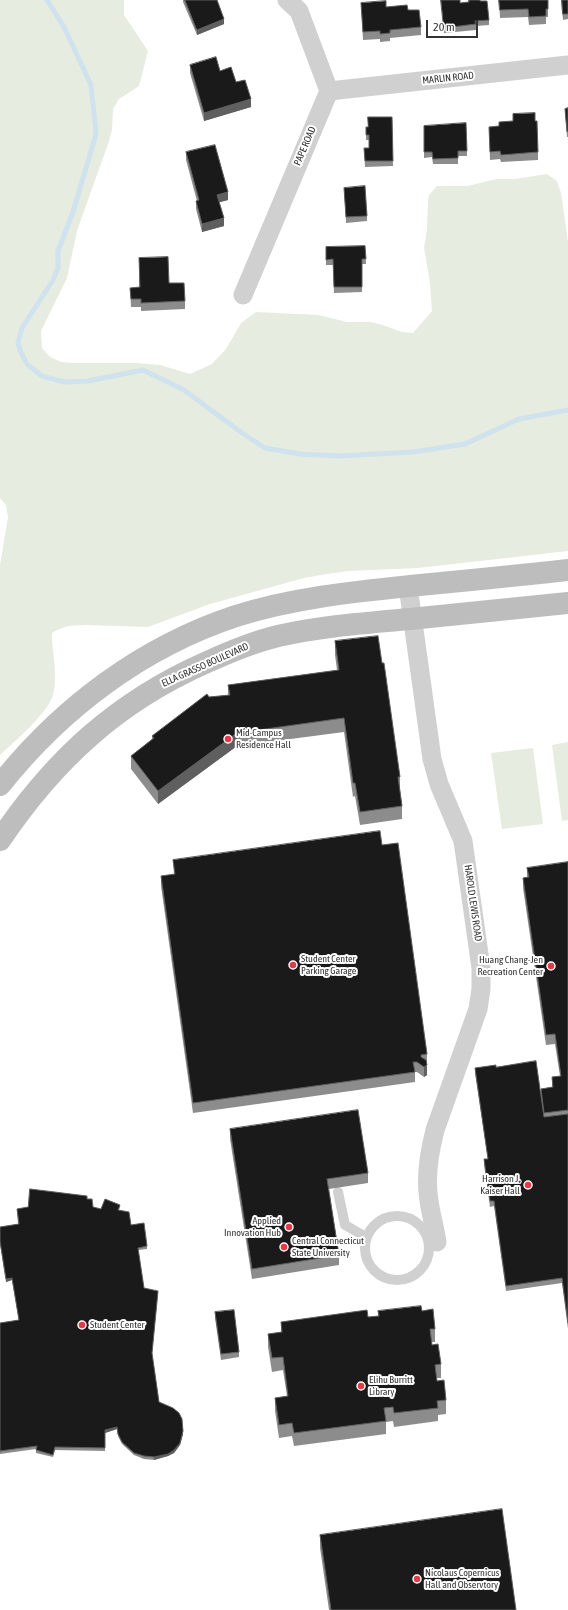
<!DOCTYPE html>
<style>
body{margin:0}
#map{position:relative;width:568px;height:1610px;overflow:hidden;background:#fff;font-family:"Asap Condensed",sans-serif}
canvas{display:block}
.scale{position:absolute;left:426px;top:20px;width:52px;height:18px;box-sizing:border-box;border:2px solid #333;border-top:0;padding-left:5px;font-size:12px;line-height:14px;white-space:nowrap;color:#333;-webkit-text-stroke:3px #fff;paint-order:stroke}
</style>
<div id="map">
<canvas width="568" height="1610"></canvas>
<div class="scale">20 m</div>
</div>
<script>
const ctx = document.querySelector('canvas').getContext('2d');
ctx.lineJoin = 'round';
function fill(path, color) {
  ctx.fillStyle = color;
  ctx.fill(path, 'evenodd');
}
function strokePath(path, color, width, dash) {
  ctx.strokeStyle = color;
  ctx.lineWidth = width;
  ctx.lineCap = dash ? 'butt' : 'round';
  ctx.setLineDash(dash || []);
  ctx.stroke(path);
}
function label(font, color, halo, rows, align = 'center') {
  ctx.font = font + ' "Asap Condensed",sans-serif';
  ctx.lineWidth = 4;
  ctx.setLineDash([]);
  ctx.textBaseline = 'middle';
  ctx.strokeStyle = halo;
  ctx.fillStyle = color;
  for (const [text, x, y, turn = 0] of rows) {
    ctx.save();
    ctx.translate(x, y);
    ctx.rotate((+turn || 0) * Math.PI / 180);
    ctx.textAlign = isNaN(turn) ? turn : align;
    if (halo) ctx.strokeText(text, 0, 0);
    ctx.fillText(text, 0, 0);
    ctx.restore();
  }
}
fill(new Path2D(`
 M0,0H124V15L148,51L139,86L119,99L113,109L112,130L109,141L77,231L67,278L41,331L42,348L50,357L61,362L73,363H136L160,365L190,374L212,364L226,349L241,323L256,312L318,315L347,322H371L383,325L402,332L413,333L432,311L430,283L424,248L427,230L428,200L429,195L437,186H467L497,179H515L547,174L557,181L561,193L568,242V551L418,568L349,571L327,574L304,578L210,604L148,627L86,625L68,626L57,630L52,633V639C53,655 58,680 53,695C47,714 15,741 0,755V565L8,517L6,505L0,498Z
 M568,742V820L562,821L552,745Z
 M533,748L543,824L502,829L491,753Z`), '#e6ecdf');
strokePath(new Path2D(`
 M47,0L64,27L91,85L96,134L73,212L58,251V268L53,280L22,328L18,342L20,350L27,364L42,376L64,382L88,381L143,370L184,390L242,433L265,448L300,454L339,456L413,452L465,444L519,419L568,410`), '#cfe2ee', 5);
strokePath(new Path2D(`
 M338,1192L345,1225L366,1237
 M365 1248a32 32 0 1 1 64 0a32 32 0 1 1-64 0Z`), '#d0d0d0', 10);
strokePath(new Path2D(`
 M329,91L568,65
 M243,295L329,91L299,11L287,0
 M408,586L432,759L439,784L463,841L481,968V989L478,1009L435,1130C429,1153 425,1177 429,1201C431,1215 435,1228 437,1242`), '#d0d0d0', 19);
strokePath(new Path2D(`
 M0,785C61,708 142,647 236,616C293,598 352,592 410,586C463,581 515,576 568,570
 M0,840C54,760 117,702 205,663C229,652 253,642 278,636C322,626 366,623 410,619C463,614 515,608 568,603`), '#bdbdbd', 22);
fill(new Path2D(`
 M183,0H217L224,24L197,35L183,2Z
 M441,0H460V3L468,2V0H480L489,20V25L476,26V30L444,33Z
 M499,0H548V17H546V24L529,25L528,17L500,18Z
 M561,0H568V19L563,20Z
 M361,3L408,10L421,27V35L390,38V41L380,42V39L363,40Z
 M190,65L220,71L236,82L251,107L204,121L190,73Z
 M568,108V137H567L565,109Z
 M513,114L538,152V160L501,162L500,159L490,160L489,127L499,126L513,121Z
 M392,117L393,166L365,167L364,148H369V140H366V132L368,127Z
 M424,126L467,151V156H458V164H433L432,157L424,158Z
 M186,152L228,200L219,202L224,226L202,232L196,209V201H197L186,160Z
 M344,188L367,216V221L346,223Z
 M365,246L366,264H362V292L334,293L333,265H326V247Z
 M139,258L169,283L185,301V309L141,311V307H131L130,288L139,287Z
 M335,641L382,663L400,777V790L402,806V819L360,825L355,796L353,797L344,732L237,746L158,804L131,769V756L152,739V736L209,697L228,695V685L337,670L335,655Z
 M382,845L427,1054V1064H426L427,1075L424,1077L417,1072H415V1082L193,1113L161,886V876L174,875L173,860Z
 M568,862V1329L562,1283L506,1291L494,1206L490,1207L484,1165V1159H488L475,1073V1068L496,1067L541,1094V1089L552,1087V1077L560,1076L555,1044L546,1045L523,888V878L527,877V868Z
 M230,1129L368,1173V1183L329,1189L339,1255V1265L252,1279L230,1139Z
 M87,1199L93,1207L101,1209L120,1207L119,1210L147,1246V1249L138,1250L144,1288L158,1293L152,1354L159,1402L183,1434L180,1445L174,1453L168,1456L154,1460L144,1459L134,1455L122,1444L118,1436L117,1429L105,1433V1451L55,1450L53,1457L36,1453V1449L0,1454V1323L19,1320L12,1280L6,1282L0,1244V1227L18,1224L17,1209Z
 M378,1311H422L435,1329V1342H432V1345L441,1364V1378H437V1381L446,1400V1414L438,1415V1421L394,1427L393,1421L386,1422V1434L294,1446L292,1436L279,1438L275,1411V1398L287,1396L283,1370L272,1372L268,1347V1334L281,1332V1322L368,1317L378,1316Z
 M215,1312L239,1352V1357L221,1360L215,1318Z
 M320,1535L516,1610H329L320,1548Z`), '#8c8c8c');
fill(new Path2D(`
 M224,19V24L197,35V30Z
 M251,99V107L204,121V113Z
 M228,192V200L217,203V195Z
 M224,218V226L202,232V224Z
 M237,733V746L158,804V791Z
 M427,1065V1075L424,1077V1067Z
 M12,1278V1280L6,1282V1279Z
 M117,1427V1429L105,1433V1451V1430Z
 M183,1431V1434L180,1445L174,1453L168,1456L154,1460V1457Z`), '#5f5f5f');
const building = new Path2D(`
 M185,0H217L224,19L197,30Z
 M441,0H460V3L469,2V0H480V1H487L489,20L475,21L476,24L444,28Z
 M499,0H548V9H546V16L529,17L528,9L500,10Z
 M562,0H568V14H563Z
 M386,1V7L407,5L408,10H419L421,27L390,30V33L380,34V31L363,32L361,3Z
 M216,57L220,71L231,67L236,82L245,80L251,99L204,113L190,65Z
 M568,108V131L567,132L565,109Z
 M535,113V121H537L538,152L501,155L500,151L490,152L489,127L499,126V122L513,121V114Z
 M368,117H392L393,161H365L364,148H369V135H366V127H368Z
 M466,123L467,151H458V158L433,159L432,152H424V126Z
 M215,145L228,192L217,195L224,218L202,224L196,201L199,200L186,152Z
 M365,186L367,216L346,217L344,188Z
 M365,246L366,259H362V287H334L333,259L326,260V247Z
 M168,257L169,283H184L185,301L141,303V299H131L130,288L140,287L139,258Z
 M378,636L382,663H384L400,777H398L402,806L360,812L355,783H353L344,718L237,733L158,791L131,756L154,738L152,736L207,694L209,697L230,695L228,685L339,670L335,641Z
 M380,831L382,845L398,843L427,1054L421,1055V1057L426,1060L427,1065L424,1067L417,1062H413L415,1072L193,1103L161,876L175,874L173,860Z
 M568,862V1110L544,1113L541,1089L553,1087L552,1077L561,1076L555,1034L546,1035L523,878L529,877L527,868Z
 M536,1061L544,1117L568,1114V1323L562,1278L506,1286L494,1201H490L484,1159H488L475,1068L496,1065V1067Z
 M358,1110L368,1173L327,1179L339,1255L252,1269L230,1129Z
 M30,1189L87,1196V1199H92L93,1207L101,1209L105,1199L120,1205L118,1210L129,1212L131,1225L144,1223L147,1246L138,1248L144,1288L158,1291L152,1353L159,1402L173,1408L179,1413L182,1419L183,1431L180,1443L174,1450L168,1454L154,1457L144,1456L134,1453L122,1442L118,1434L117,1427L105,1430V1448L55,1447L53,1455L36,1450L37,1446L0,1451V1323L19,1320L12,1278L6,1279L0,1241V1227L19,1224L17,1209L28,1207Z
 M421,1306L422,1311L433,1309L435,1329H430L432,1345L438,1344L441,1364L435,1365L437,1381L444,1380L446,1400L437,1401L438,1408L394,1413L393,1407L384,1408L386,1421L294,1433L292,1423L279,1425L275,1398L288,1396L283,1357L272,1358L268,1334L282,1332L281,1322L367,1310L368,1317L379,1316L378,1311Z
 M234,1310L239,1352L221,1354L215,1312Z
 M502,1509L516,1610H331L320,1535Z`);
fill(building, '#1a1a1a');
strokePath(building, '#5f5f5f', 1);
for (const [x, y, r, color] of [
 [228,739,4,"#e63946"],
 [293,965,4,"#e63946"],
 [551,966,4,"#e63946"],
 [528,1185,4,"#e63946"],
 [289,1227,4,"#e63946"],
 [284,1247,4,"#e63946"],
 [82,1325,4,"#e63946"],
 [361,1386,4,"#e63946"],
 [417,1579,4,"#e63946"]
]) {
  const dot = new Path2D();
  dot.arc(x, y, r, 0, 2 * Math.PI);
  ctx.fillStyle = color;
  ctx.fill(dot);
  strokePath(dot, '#fff', 1.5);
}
label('10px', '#333', '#fff', [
 ["MARLIN ROAD",448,78,-6],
 ["PAPE ROAD",305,146,-67],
 ["ELLA GRASSO BOULEVARD",205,665,-24],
 ["HAROLD LEWIS ROAD",473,903,82]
]);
label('10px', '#333', '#fff', [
 ["Mid-Campus",236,733],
 ["Residence Hall",236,745],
 ["Student Center",301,959],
 ["Parking Garage",301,971],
 ["Huang Chang-Jen",543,960,"right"],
 ["Recreation Center",543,972,"right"],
 ["Harrison J.",520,1179,"right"],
 ["Kaiser Hall",520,1191,"right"],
 ["Applied",281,1221,"right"],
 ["Innovation Hub",281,1233,"right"],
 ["Central Connecticut",292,1241],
 ["State University",292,1253],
 ["Student Center",90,1325],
 ["Elihu Burritt",369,1380],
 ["Library",369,1392],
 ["Nicolaus Copernicus",425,1573],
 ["Hall and Observtory",425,1585]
], 'left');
</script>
